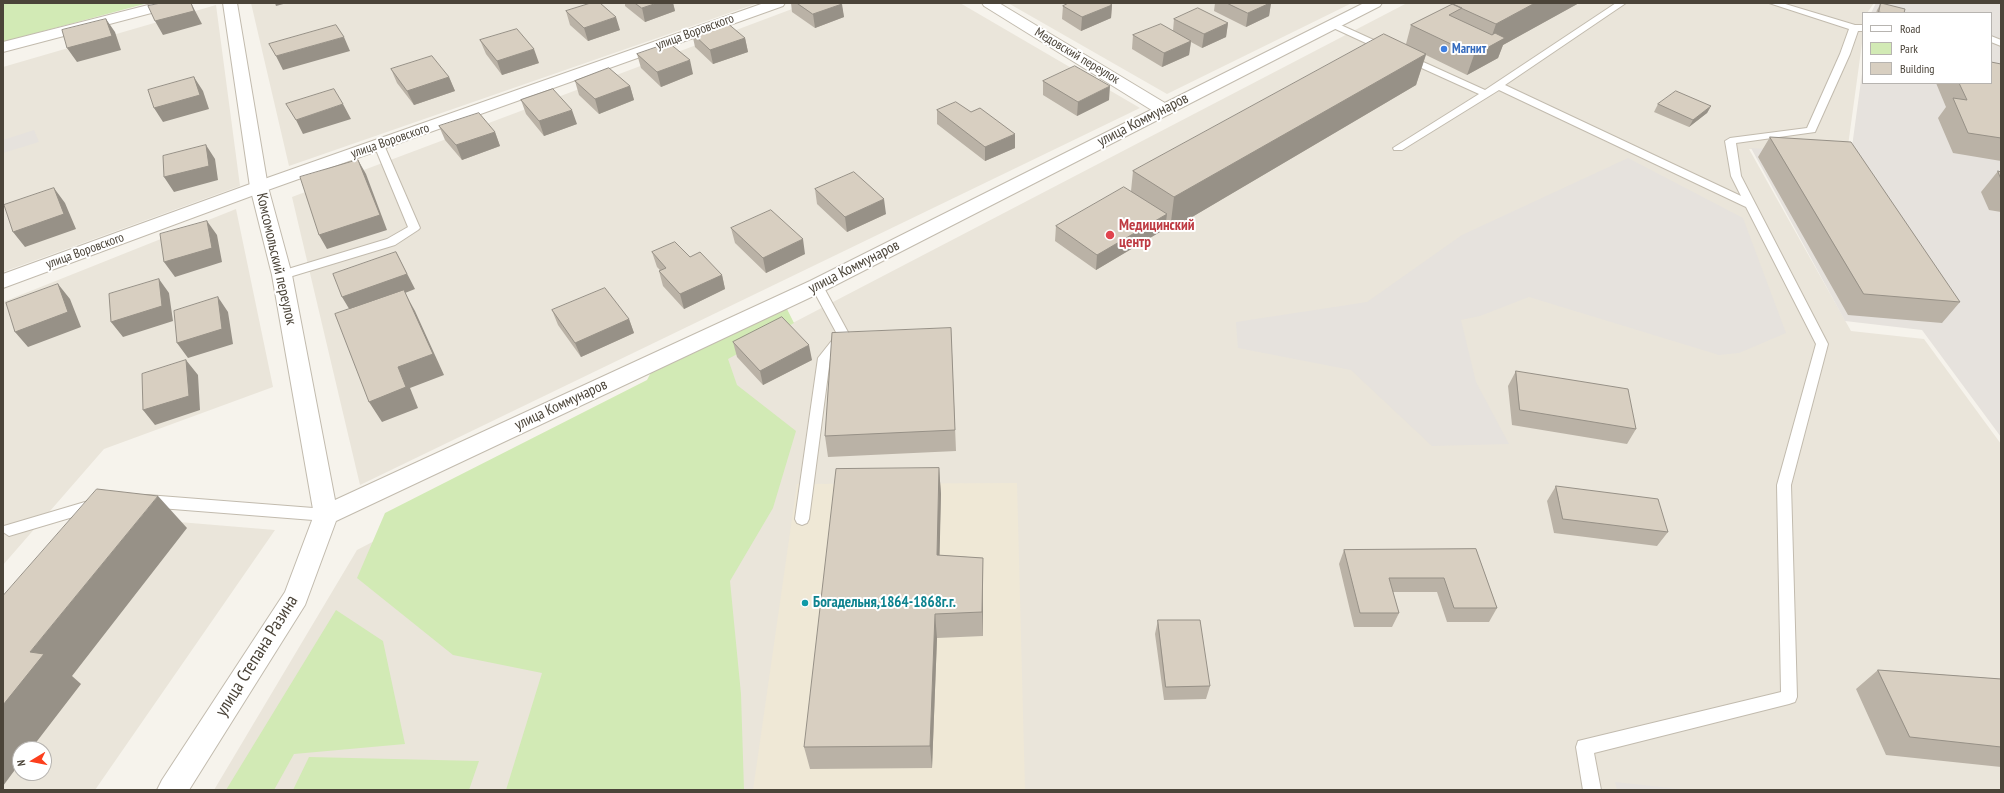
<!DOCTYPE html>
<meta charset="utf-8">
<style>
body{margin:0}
#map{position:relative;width:2004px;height:793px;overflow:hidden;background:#f6f3ec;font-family:"PT Sans Narrow",sans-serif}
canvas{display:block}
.frame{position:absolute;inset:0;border:4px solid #4b4439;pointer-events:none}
.legend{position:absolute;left:1862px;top:12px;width:130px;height:72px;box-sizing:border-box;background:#fff;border:1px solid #b7b4b0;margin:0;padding:5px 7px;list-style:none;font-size:12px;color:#4b4439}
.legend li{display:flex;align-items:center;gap:8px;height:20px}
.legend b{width:20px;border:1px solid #b7b4b0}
.north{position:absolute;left:12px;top:741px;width:40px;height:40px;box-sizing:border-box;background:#fff;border:1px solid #b7b4b0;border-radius:50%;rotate:260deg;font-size:11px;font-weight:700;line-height:16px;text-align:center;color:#4b4439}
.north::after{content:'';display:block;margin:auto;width:14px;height:18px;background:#fc3f1d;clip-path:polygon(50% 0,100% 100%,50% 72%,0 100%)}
</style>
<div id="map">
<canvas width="2004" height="793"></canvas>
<div class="frame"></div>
<ul class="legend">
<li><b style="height:5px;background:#fff"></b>Road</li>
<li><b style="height:11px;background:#d2eab5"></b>Park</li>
<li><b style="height:11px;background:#d8cfc1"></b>Building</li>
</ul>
<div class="north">N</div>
</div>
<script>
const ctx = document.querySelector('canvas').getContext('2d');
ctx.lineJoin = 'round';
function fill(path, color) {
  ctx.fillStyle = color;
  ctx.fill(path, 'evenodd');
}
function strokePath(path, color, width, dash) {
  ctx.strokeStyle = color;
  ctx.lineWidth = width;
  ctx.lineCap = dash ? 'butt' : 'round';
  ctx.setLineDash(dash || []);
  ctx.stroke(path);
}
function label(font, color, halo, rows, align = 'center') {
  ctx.font = font + ' "PT Sans Narrow",sans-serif';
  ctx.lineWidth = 4;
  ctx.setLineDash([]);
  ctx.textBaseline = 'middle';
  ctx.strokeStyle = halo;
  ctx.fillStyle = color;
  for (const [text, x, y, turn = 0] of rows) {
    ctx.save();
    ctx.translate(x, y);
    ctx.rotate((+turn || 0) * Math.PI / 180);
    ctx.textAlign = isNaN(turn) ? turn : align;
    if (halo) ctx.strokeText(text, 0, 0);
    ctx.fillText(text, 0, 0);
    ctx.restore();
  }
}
fill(new Path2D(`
 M251,3H758L289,166Z
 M808,3H960L1140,108L360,485L292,197Z
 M1008,3H1352L1167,94Z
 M1407,3H1874L1867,13H1863V36L1847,153L1749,149L1851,331L1924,339L2001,444V790H214L357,550Z
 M216,5L240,186L3,272V67Z
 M236,209L273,387L104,449L3,565V302Z
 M83,514L275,530L95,790H3V610ZM20,749H44V773H20Z`), '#eae5da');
fill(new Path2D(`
 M1876,3H2001V437L1922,330L1845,321L1751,148L1851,154L1863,66V83H1991V13H1871Z
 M34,130L39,142L3,153V140Z
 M1628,158L1743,218L1786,333L1739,353L1719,355L1529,297L1480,316L1461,320L1476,382L1509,444L1432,446L1351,370L1238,348L1236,322L1367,302L1462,235Z
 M1615,782L1689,790H1617Z`), '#e6e2dd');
fill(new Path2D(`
 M1017,483L1025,790H753L797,484Z`), '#efe8d6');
fill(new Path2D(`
 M3,3H148L3,42Z
 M760,307L787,309L794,323L728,359L737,385L796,431L773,508L730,581L741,694L744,790H506L542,673L453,655L357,578L385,513L647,380L660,355Z
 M336,610L383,641L405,744L294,754L274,790H226Z
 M309,757L479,761L469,790H293Z`), '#d2eab5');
const service = new Path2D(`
 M1616,3H1626L1505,85L1741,196L1731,176L1725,141L1730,138L1807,128L1840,54L1849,29L1769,3H1782L1855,25H1863V31H1858L1850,54L1815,132L1736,143L1741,176L1828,344L1791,485L1797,697L1795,702L1789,704L1594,753L1601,790H1583L1576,747L1578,741L1781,692L1777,485L1816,344L1746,207L1499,90L1402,150H1394L1393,148L1479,94L1404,60V56H1410L1485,90Z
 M1332,21L1389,47L1391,49L1386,52L1383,51L1329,26V22Z
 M1991,36L2001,40V46L1991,42Z
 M379,142L384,145L420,228L418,230L395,245L286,278H278L276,275L278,272L387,239L408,227L374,145Z
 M817,282L823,286L849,334L830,359L809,519L807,523L802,525L797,523L795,519L818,358L837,334L811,286Z
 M147,495L326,509L331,511L333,515L331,519L326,521L147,507L142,505L140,501L142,497Z
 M95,499L100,501L102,505L100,509L9,536L3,532L4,526Z`);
const minor = new Path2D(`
 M156,3H180L178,6L3,52V42Z
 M764,3H785L783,6L265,191L3,288V274L253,183Z
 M982,3H999L1170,106L1172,110L1170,114L1164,115L1158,114L984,6Z`);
const tertiary = new Path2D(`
 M223,3H237L268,187L292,275L335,500L810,281L1364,3H1382L1380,6L824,291L336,521L305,605L189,790H157L162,780L285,592L314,515L272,275L250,187Z`);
strokePath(service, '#c2bbae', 2);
strokePath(minor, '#c2bbae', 2);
strokePath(tertiary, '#c2bbae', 2);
fill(service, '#fff');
fill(minor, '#fff');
fill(tertiary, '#fff');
fill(new Path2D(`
 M625,3H673L675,11L645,22L625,6Z
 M791,3H841L844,17L815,28L792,12Z
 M1215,3H1271L1269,16L1246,27L1214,11Z
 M1579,3L1503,45L1498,58L1467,75L1426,55L1416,85L1170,230L1165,226V229L1096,270L1055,241L1056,226L1131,191L1133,171L1406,44L1411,25L1452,5V4Z
 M1881,3L1904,13H1876L1877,10Z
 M1112,5L1111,18L1081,31L1062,19L1063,6Z
 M566,11L620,30L588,41L570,25Z
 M1174,19L1228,23L1226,37L1202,48L1191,42L1189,55L1162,67L1132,49L1133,35L1173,31Z
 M692,33L745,38L748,52L713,64L695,47Z
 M480,40L539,63L502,75L486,54Z
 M637,54L693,74L661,87L641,68Z
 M2001,64V161L1953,153L1938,118L1946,107L1936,83H1991Z
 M391,69L449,77L455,91L414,105L397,83Z
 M575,81L630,86L634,100L599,114L579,95Z
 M1043,81L1109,100L1077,116L1043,95Z
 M521,100L577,124L544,136L526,114Z
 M1658,104L1711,106L1707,113L1689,127L1654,112Z
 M937,110L1015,148L985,161L937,124Z
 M439,126L495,132L500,146L462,160L445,140Z
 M1770,137L1960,302L1942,323L1848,315L1758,157Z
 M1998,171L2001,172V212L1989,210L1981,192Z
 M815,189L886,214L847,232L817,204Z
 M731,228L805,254L766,273L735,243Z
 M652,252L690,257L722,275L725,289L684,309L663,286L659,271L660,270L657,267Z
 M552,310L629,319L634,333L581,357L558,325Z
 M951,328L956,451L828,457L825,436Z
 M733,342L812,360L763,385L737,357Z
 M1516,371L1636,429L1627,444L1512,425L1508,386Z
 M939,468L941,494L939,555L983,558V636L937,638L932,768L810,769L804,747Z
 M1556,486L1668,532L1657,546L1554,533L1547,501Z
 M1476,549L1497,608L1489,622H1447L1437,592H1393L1399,613L1392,627H1354L1339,564L1344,550Z
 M1158,620L1210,686L1206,699L1164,700L1155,634Z
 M1878,670L2001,679V767L1886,755L1856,689Z`), '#bab2a6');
fill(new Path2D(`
 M191,3L202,24L163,35L155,21Z
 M275,3H287L276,6Z
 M657,3H673L675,11L645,22L642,8Z
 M1270,3H1271L1269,16L1246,27L1248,13Z
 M1535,3H1579L1503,45L1498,58L1467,75L1474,55L1488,47L1496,24Z
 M842,4L844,17L815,28L813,14Z
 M1112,5L1111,18L1081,31L1082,17Z
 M616,17L620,30L588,41L584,28Z
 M106,19L115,32L121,50L77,62L67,48Z
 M1228,23L1226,37L1202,48L1204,34Z
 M344,37L350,51L283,70L276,56Z
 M745,38L748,52L713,64L710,50Z
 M1191,41L1189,55L1162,67L1164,53Z
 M534,49L539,63L502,75L497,61Z
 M1426,54L1416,85L1170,230L1174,197Z
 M690,60L693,74L661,87L657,72Z
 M194,77L203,91L209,109L163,122L154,108Z
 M449,77L455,91L414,105L407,91Z
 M630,86L634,100L599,114L595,99Z
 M1110,86L1109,100L1077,116L1078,102Z
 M343,104L351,119L303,134L296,120Z
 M1711,106L1707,113L1689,127L1693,120Z
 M572,110L577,124L544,136L539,121Z
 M495,132L500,146L462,160L456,145Z
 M1015,134V148L985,161V147Z
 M206,145L215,159L218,180L174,192L164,177Z
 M358,160L366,174L387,230L327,249L319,235Z
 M54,188L65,203L76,229L25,247L13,232Z
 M884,199L886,214L847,232L845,217Z
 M1167,214L1165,229L1096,270L1097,255Z
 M207,221L217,235L222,262L175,277L164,262Z
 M803,239L805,254L766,273L763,258Z
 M396,252L415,289L405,293L415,311L444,375L410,388L418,408L382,422L369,402L351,312L342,297Z
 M722,275L725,289L684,309L680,294Z
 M159,279L169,293L173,321L123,337L111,322Z
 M58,284L70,299L81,327L28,347L15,332Z
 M218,297L228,312L233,344L188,358L177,343Z
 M629,319L634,333L581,357L575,343Z
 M809,345L812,360L763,385L760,371Z
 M186,360L198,375L200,410L155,425L143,410Z
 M939,468L941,494L939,580L937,555Z
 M158,496L187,528L72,676L81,684L31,749H20V763L3,786V705L30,652Z
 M983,558V636L982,612Z
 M935,614L937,638L932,768L930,746Z`), '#979187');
const building = new Path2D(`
 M161,3H191L194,11L155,21L148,6Z
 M591,3H600L616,17L584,28L566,11Z
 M635,3H657L642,8Z
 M797,3H841L842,4L813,14Z
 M1069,3H1109L1112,5L1082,17L1063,6Z
 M1227,3H1270L1248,13Z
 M1453,3H1535L1496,24L1452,4Z
 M1881,3L1905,9L1904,13H1883L1879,12Z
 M1453,4L1462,8L1449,15L1492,35L1495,33L1505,38L1474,55L1411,25Z
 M1198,8L1228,23L1204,34L1174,19Z
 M106,19L112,36L67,48L62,30Z
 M726,22L745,38L710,50L692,33Z
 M1161,24L1191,41L1164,53L1133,35Z
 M336,25L344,37L276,56L269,44Z
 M517,29L534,49L497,61L480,40Z
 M1384,34L1426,54L1174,197L1133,171Z
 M669,43L690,60L657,72L637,54Z
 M432,56L449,77L407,91L391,69Z
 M1991,62L2001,64V138L1968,133L1953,98L1967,100L1959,83H1991Z
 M1075,66L1110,86L1078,102L1043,81Z
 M609,68L630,86L595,99L575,81Z
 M194,77L200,95L154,108L148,90Z
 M334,89L343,104L296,120L286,104Z
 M553,89L572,110L539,121L521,100Z
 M1676,91L1711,106L1693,120L1658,104Z
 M956,102L971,112L980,108L1015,134L985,147L937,110Z
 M479,113L495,132L456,145L439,126Z
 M1770,137L1851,142L1960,302L1864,294Z
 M206,145L209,166L164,177L163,156Z
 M358,160L380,215L319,235L300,177Z
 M1998,171L2001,172V179Z
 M854,172L884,199L845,217L815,189Z
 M1124,187L1167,214L1097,255L1056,226Z
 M54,188L64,214L13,232L4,205Z
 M771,210L803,239L763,258L731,228Z
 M207,221L212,248L164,262L160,234Z
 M675,242L690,257L700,252L722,275L680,294L659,271L666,268L652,252Z
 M396,252L407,274L342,297L333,274Z
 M159,279L162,306L111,322L109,294Z
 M58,284L68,312L15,332L6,303Z
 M605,288L629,319L575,343L552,310Z
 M404,290L433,354L398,367L406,387L369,402L335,314Z
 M218,297L222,329L177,343L174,311Z
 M782,317L809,345L760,371L733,342Z
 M951,328L955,430L825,436L832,333Z
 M186,360L189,396L143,410L142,374Z
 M1516,371L1628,389L1636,429L1520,410Z
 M939,468L937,555L983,558L982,612L935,614L930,746L804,747L836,469Z
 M1556,486L1658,499L1668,532L1563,519Z
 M97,489L158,496L30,652L44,654L3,705V596Z
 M1476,549L1497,608H1454L1444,578H1389L1399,613H1360L1344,550Z
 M1158,620H1200L1210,686L1166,687Z
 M1878,670L2001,679V747L1910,737Z`);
fill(building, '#d8cfc1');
strokePath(building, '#979187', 1);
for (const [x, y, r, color] of [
 [1444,49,4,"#3f7fe0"],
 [1110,235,5,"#e0444e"],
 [805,603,4,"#0f9aa8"]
]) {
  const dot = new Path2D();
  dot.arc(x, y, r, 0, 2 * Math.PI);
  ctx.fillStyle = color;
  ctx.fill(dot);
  strokePath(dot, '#fff', 1.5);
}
label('13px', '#4b4439', '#fff', [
 ["улица Воровского",695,32,-20],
 ["Медовский переулок",1077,56,31],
 ["улица Воровского",390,141,-19],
 ["улица Воровского",85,251,-20]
]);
label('bold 13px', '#366cbe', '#fff', [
 ["Магнит",1452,49]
], 'left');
label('15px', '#4b4439', '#fff', [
 ["улица Коммунаров",1143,120,-27],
 ["Комсомольский переулок",276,259,77],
 ["улица Коммунаров",854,267,-27],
 ["улица Коммунаров",561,405,-25]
]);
label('bold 15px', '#be3a42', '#fff', [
 ["Медицинский",1119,226],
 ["центр",1119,243]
], 'left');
label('bold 15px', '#0d838f', '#fff', [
 ["Богадельня,1864-1868г.г.",813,603]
], 'left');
label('18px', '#4b4439', '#fff', [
 ["улица Степана Разина",257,656,-58]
]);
</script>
